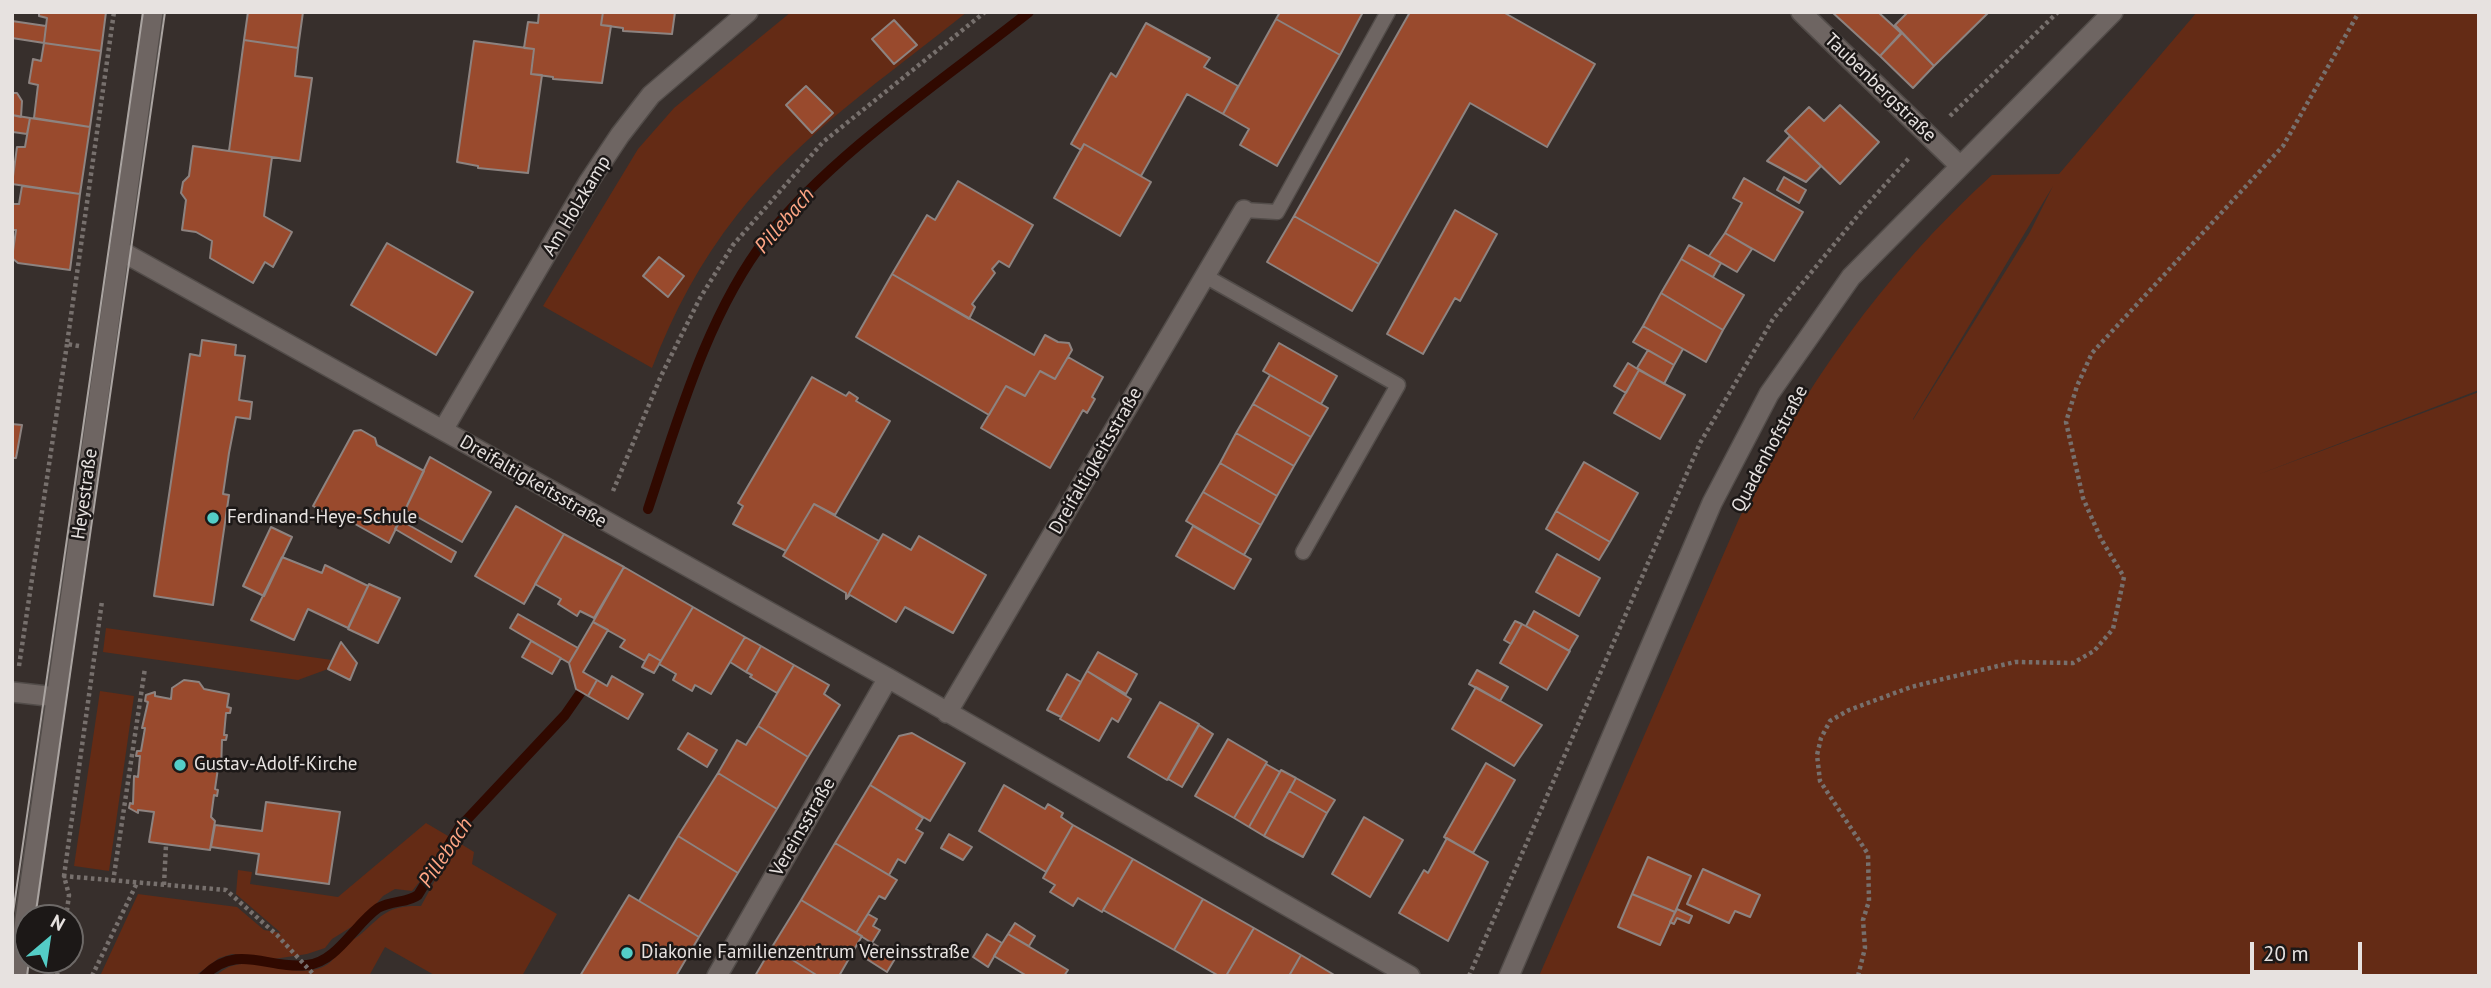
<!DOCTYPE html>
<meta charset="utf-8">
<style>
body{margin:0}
#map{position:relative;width:2491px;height:988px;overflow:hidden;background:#372f2c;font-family:"PT Sans",sans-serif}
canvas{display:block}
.frame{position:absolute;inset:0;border:14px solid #e7e2e0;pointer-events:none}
.north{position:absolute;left:14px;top:904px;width:70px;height:70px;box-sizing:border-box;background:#1c1817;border:2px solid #6d6967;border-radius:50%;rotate:29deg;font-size:19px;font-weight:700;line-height:28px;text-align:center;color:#e7e2e0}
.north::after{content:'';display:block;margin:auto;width:24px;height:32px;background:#54cdc7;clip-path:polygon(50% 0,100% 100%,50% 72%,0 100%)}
.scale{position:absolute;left:2250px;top:942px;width:112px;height:32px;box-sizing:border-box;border:4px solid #e7e2e0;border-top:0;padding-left:9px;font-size:21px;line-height:24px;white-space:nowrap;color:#e7e2e0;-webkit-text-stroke:5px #1c1817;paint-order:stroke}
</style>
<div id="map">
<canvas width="2491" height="988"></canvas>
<div class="frame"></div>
<div class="north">N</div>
<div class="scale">20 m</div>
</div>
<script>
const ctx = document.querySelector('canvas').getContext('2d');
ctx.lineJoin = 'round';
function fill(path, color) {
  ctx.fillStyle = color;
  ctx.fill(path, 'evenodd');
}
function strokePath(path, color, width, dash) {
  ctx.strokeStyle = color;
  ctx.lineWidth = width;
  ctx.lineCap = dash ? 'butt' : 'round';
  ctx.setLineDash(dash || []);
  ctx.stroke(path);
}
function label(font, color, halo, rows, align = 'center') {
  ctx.font = font + ' "PT Sans",sans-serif';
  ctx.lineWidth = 5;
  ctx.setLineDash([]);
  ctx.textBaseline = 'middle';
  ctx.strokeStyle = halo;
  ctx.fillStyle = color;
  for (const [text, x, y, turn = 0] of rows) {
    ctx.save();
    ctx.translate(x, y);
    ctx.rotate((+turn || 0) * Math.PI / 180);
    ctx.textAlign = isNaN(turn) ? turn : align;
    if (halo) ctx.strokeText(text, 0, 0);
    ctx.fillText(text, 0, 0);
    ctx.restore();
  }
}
fill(new Path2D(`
 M791,12H967C889,75 799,135 737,215C700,262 673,313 652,368L543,306L638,149L674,108Z
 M2197,12H2479V390L2257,475L2479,392V976H1539L1738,521C1800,390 1884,273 1992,175L2059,174ZM2053,186L2030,232L1913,420V419Z
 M106,628L332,660L328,669L298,680L103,652Z
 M100,691L134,696L109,871L74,866Z
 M426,823L448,836L434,864L412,891L395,889L383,896L361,921L332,939L325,948L307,954L274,959L232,954L219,958L195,976H100L138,894L237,907L264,930L281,933L236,894L238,870L252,872L250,884L338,897Z
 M461,844L474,852L472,864L557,914L522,976H436L385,947L369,976H216C244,947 288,980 320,968C332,964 336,955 343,947C348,941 356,939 361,934C383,914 389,905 421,906L439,873Z`), '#642b15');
strokePath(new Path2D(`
 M648,509C678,419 708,313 767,237C832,154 946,78 1029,12
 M204,976C238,942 268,970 307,965C337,962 354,925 378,908C392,900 408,903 418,895L459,828L565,715L581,692`), '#300900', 10);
const building = new Path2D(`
 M39,12H106L101,51L44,43L47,18L39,16Z
 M248,12H303L298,48L244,40Z
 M539,12H603L601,25L611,26L602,83L553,79V77L531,74L534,49L524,48L528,22L538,23Z
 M603,12H675L672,34L623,31V28L601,25Z
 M1280,12H1363L1340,55L1276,19Z
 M1410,12H1503L1595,64L1547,147L1470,103L1379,264L1294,216Z
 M1832,12H1878L1901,33L1880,56Z
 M1908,12H1989L1934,66L1895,25Z
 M1276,19L1340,55L1277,166L1240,145L1249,129L1223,114Z
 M894,20L917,45L894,64L872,39Z
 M12,21L46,26L44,43L12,38Z
 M1146,23L1210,58L1204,67L1238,86L1223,114L1187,94L1141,176L1084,144L1081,150L1071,144L1111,73L1116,77Z
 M1902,33L1934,66L1913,88L1880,56Z
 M244,40L298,48L295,76L312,78L300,161L229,151Z
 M474,41L534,49L531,74L542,75L528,173L478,168V166L457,162Z
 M44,43L101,51L90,127L34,118L38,85L29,83L33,59L41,61Z
 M806,86L833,113L812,133L786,105Z
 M12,93H17L22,101L21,117L12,115Z
 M1840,105L1879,142L1840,184L1785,131L1809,107L1824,121Z
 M12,115L30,118L27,134L13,132L12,138Z
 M30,118L90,127L80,194L12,184L17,147H25Z
 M1790,136L1821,166L1806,182L1767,161Z
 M1084,144L1151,182L1120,236L1054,198Z
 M193,146L272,157L264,216L292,232L273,267L265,262L253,283L210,258L212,241L196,232L182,230L186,200L181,193L183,182L189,176Z
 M1784,177L1806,190L1799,203L1777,190Z
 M1744,178L1803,212L1774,261L1725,233L1742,203L1733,198Z
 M958,181L1033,225L1009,267L999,261L992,269L995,273L972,304L975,307L969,319L892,274L927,215L935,220Z
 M22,186L80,194L70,270L18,263L12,258L16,230H12V207L13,204H19Z
 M1455,210L1497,234L1460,301L1455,298L1423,354L1387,334Z
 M1294,216L1379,264L1352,311L1267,262Z
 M1725,233L1752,249L1737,272L1709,256Z
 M387,243L473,292L436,355L351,305Z
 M1689,245L1721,263L1713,277L1681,259Z
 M659,257L684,276L668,297L643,276Z
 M1681,259L1744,295L1723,330L1661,293Z
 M892,274L1034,355L1045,335L1058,342L1069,343L1072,350L1055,379L1040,371L1025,396L1006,386L989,415L856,337Z
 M1661,293L1723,330L1706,362L1643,326Z
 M1643,326L1683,349L1674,365L1633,342Z
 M202,340L236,345L235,355L245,356L239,400L252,402L250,419L236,417L229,453L223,494L229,495L213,605L154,596L190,354L200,356Z
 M1279,343L1337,376L1321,404L1263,371Z
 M1648,350L1674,365L1664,384L1637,368Z
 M1068,357L1103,377L1092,397L1095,399L1087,413L1083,410L1050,468L981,428L1006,386L1025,396L1040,371L1055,379Z
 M1628,363L1639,370L1626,393L1614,386Z
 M1639,370L1685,395L1660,439L1614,413Z
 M1270,375L1328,408L1311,437L1253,404Z
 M812,377L846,396L849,392L858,398L856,401L890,421L835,515L814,504L786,551L733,524L743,506L738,503Z
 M1253,404L1311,437L1294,466L1236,433Z
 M12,424L22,425L16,458H12Z
 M361,430L375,438L377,445L424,471L389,543L339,515L336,519L313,506L354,431Z
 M1236,433L1294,466L1277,496L1220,463Z
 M430,457L491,492L462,542L405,510Z
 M1584,462L1638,493L1610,542L1556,511Z
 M1220,463L1277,496L1261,525L1203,492Z
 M1203,492L1261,525L1244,555L1186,521Z
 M814,504L879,541L846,599V593L783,556Z
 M516,506L564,534L524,604L475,576Z
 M1556,511L1610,542L1599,560L1546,529Z
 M400,520L456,552L451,562L395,529Z
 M1193,526L1251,559L1234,589L1176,556Z
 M271,527L292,537L264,596L243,586Z
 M564,534L624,567L594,618L580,611L577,616L558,604L561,599L535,584Z
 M883,534L911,550L919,536L986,575L953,633L905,607L896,622L850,595L846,599Z
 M1557,554L1600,578L1579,616L1536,592Z
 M282,557L322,573L325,565L368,586L348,628L308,609L294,640L251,620Z
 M624,567L693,607L661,661L649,654L645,661L620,647L625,640L593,622Z
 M369,584L400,598L378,643L348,629Z
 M693,607L745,637L711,694L695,685L692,691L673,680L676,674L659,664Z
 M1534,611L1578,636L1569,651L1526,626Z
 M518,614L578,648L569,663L510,628Z
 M1515,621L1522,624L1511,644L1504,640Z
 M593,622L608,630L583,672L597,680L588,696L576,689L569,663Z
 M1522,624L1570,651L1547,690L1500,663Z
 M745,637L761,646L746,672L730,662Z
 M531,641L561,658L552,674L522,657Z
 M341,642L357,663L350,680L328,669Z
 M761,646L794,665L777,693L750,677L752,675L746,672Z
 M1098,652L1137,674L1126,694L1087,671Z
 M649,654L661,661L654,673L642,667Z
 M794,665L829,685L824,694L840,705L808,757L758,726Z
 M1477,670L1508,687L1500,701L1469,684Z
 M1087,671L1131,699L1118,722L1112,718L1099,741L1060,719Z
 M1067,674L1081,682L1061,717L1047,710Z
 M612,676L643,694L628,719L588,696L597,680L607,686Z
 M184,680L199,682L204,689L229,694L227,707L231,708L230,713H226L224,735H227L226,740H222L221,769L218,768L215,789L218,790L217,796L214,795L211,817L215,821L210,850L149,842L154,812L138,810V813L129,808L130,803L133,804L134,776L138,777L140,756H136L137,751H141L145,728H142L148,702L145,701L146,695L155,692V696L171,699L172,688Z
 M1476,687L1542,725L1514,766L1452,729Z
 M1160,702L1199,724L1167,780L1128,757Z
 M1199,725L1213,734L1182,787L1168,779Z
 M758,726L808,757L777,809L718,773L737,740L746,745Z
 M688,733L717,750L707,767L678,749Z
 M912,733L965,763L930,821L870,785L899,736Z
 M1228,739L1267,762L1234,818L1195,796Z
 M1486,763L1515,780L1473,853L1444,837Z
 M1266,764L1280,772L1249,827L1234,818Z
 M1281,770L1296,778L1264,836L1249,827Z
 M718,773L777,809L738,873L678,836Z
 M1296,778L1335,800L1327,813L1289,791Z
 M870,785L923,818L916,829L923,833L905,863L898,859L889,875L835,843Z
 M1004,785L1045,809L1048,804L1063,813L1061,817L1073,825L1046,872L979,831Z
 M1289,791L1327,813L1303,857L1264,836Z
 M266,802L340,812L329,884L256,874L259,854L211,847L215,825L262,831Z
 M1364,817L1403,840L1370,897L1332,874Z
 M1073,825L1133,859L1102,912L1078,898L1073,906L1050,892L1055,885L1043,878Z
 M949,834L972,847L963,860L941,848Z
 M678,836L738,873L699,937L639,901Z
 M1447,838L1488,862L1448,941L1399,913L1424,870L1428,873Z
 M835,843L897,880L885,899L879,896L856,933L801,900Z
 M1648,857L1691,876L1675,912L1632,894Z
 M1133,859L1203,899L1174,950L1103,910Z
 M1703,869L1760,895L1750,917L1735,911L1729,923L1687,904Z
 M1632,894L1675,912L1660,945L1618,927Z
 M629,895L699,937L676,976H580Z
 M1203,899L1254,928L1226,976H1219L1174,950Z
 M801,900L862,936L839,976H818L772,947Z
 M1677,909L1692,916L1689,923L1677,918L1674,924L1670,922Z
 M868,914L877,919L873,926L880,930L872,943L856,933Z
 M1015,923L1035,936L1029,946L1008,934Z
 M1254,928L1301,955L1289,976H1226Z
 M987,934L1002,943L988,967L973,957Z
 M1008,934L1068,970L1064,976H1027L994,956Z
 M874,944L896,957L887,972L865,958Z
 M772,947L818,976H755Z
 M1301,955L1336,976H1289Z`);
fill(building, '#994a2d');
strokePath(building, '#8d8380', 2);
const service = new Path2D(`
 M1244,210L1277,212L1388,12
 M1205,276L1398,385L1303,552`);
const minor = new Path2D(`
 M1801,12L1959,165
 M119,250L888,678L1410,976
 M443,430L588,183L620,135L651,95L748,12
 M12,692L56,697
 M947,713L1244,210
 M717,976L888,678
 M1509,976L1712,503L1769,394L1851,277L2113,12`);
const tertiary = new Path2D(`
 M17,976L153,12`);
strokePath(service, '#524c49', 17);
strokePath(minor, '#524c49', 22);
strokePath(tertiary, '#524c49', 22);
strokePath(new Path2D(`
 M1950,116L2058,12
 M79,346L67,344L114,12
 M613,491L661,376L700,298L733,245L823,142L985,12
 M19,666L67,344
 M63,876L226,890L277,935L315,976
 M113,882L145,668
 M164,885L166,845
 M66,918L69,895L64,876L102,601
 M57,976L59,960
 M92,976L137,883
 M1469,976L1700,443L1773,319L1864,208L1910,157
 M1858,976L1865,948L1863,920L1869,901L1868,854L1820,781L1817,755L1821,738L1830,721L1849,710L1911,687L1947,678L2015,662L2073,663L2094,651L2113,629L2124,577L2101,539L2083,498L2066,422L2077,386L2092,353L2283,146L2359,12`), '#77706d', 4.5, [3.5, 3.5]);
strokePath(service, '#6e6562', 14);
strokePath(minor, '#6e6562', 19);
strokePath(tertiary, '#6e6562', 19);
strokePath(new Path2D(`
 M35,918L165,12
 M12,920L143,12
 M27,976L29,960`), '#aaa4a1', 2);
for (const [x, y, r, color] of [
 [213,518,7,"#54cdc7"],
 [180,765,7,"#54cdc7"],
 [627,953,7,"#54cdc7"]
]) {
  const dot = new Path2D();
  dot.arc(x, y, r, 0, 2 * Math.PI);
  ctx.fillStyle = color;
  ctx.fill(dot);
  strokePath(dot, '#1c1817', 2.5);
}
label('19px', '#e7e2e0', '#1c1817', [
 ["Taubenbergstraße",1880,88,44],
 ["Am Holzkamp",577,206,-59],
 ["Quadenhofstraße",1770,449,-62],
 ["Dreifaltigkeitsstraße",1096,461,-60],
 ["Dreifaltigkeitsstraße",533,482,30],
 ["Heyestraße",85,494,-82],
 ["Vereinsstraße",803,827,-60]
]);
label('19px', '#e7e2e0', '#1c1817', [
 ["Ferdinand-Heye-Schule",227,518],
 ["Gustav-Adolf-Kirche",194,765],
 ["Diakonie Familienzentrum Vereinsstraße",641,953]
], 'left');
label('italic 21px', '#ffa685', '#1c1817', [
 ["Pillebach",785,221,-49],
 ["Pillebach",446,853,-56]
]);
</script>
